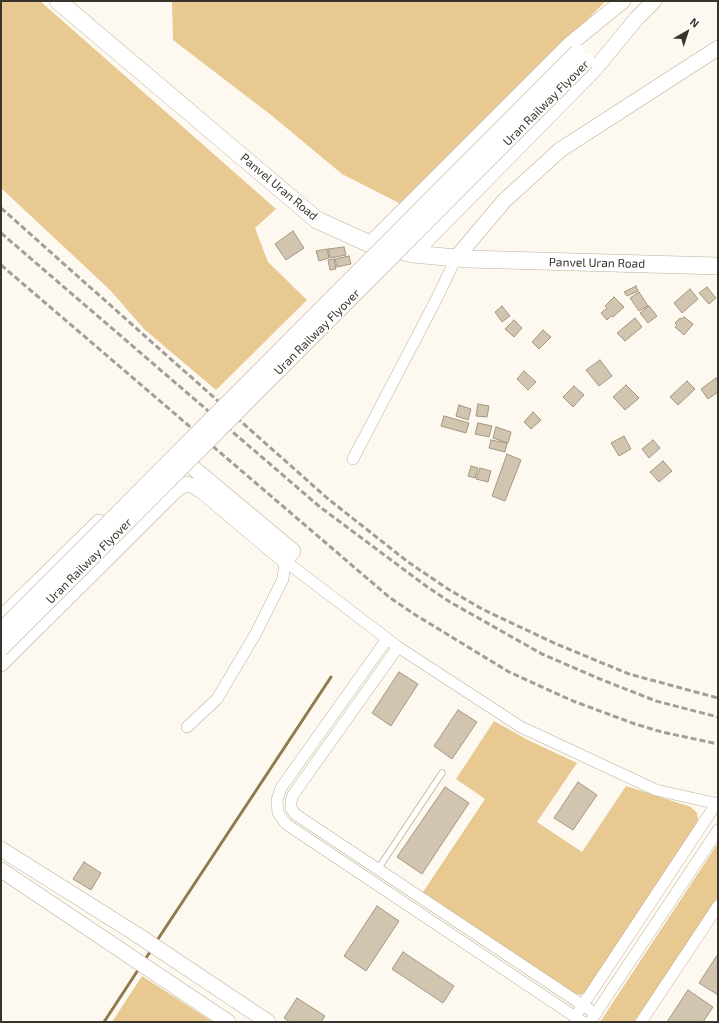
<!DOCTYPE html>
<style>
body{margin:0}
#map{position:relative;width:719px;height:1023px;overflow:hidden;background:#fef9f0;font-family:"Exo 2",sans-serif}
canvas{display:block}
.frame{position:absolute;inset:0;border:2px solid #39342b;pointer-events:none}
.north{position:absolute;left:667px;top:12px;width:40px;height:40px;-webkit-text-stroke:3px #fff;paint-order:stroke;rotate:39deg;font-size:11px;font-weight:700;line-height:16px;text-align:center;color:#39342b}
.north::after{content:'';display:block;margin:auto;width:14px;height:18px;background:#39342b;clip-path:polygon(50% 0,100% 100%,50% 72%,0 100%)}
</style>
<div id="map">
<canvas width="719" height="1023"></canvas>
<div class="frame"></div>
<div class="north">N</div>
</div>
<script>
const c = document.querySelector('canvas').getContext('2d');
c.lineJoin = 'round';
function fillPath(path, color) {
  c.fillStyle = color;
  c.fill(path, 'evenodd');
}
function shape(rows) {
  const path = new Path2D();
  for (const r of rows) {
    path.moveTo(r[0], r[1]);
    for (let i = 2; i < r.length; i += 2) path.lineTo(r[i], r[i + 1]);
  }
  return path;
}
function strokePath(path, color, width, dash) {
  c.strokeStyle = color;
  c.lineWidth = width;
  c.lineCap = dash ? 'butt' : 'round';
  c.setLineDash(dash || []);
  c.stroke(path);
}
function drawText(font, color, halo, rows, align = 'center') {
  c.font = font + ' "Exo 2",sans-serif';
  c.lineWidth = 3;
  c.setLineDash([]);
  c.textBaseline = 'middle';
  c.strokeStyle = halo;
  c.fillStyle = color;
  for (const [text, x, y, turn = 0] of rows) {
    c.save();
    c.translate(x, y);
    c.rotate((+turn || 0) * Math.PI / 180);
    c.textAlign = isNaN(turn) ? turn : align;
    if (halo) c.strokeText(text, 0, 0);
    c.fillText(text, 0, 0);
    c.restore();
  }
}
fillPath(shape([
 [1,1,40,1,276,209,255,228,268,262,307,300,216,390,144,329,110,290,1,188],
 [172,1,606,1,401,204,342,174,271,115,173,40],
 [494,721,528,740,577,763,537,822,582,852,626,786,691,807,697,813,698,820,694,828,585,992,581,995,574,993,423,892,485,799,456,779],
 [718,843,718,897,635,1022,600,1022],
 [142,976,213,1022,112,1022]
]), '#e7c991');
strokePath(shape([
 [156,942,331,677],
 [144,961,152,949],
 [104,1022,140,967]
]), '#907b50', 3);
const building = shape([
 [293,231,304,248,286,260,275,244,293,231],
 [344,247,346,255,330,258,328,249,344,247],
 [327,249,329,258,319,261,316,251,327,249],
 [349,256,351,264,337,267,335,259,349,256],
 [334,259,336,269,330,270,328,260,334,259],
 [636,286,638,291,627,296,624,292,636,286],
 [707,287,716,298,709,304,699,293,707,287],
 [690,289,698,299,682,313,674,303,690,289],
 [639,292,648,306,639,311,630,298,639,292],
 [614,297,624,307,613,317,611,316,607,320,601,313,607,308,605,306,614,297],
 [502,306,510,316,502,322,495,312,502,306],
 [649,306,657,316,648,323,640,313,649,306],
 [684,317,693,324,684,335,675,327,677,325,675,323,680,318,682,319,684,317],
 [635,318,642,327,625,341,617,333,635,318],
 [514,320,522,328,514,337,505,329,514,320],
 [543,330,551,337,539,349,532,342,543,330],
 [600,360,612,376,599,386,586,370,600,360],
 [524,371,536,382,528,390,517,379,524,371],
 [716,378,718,381,718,392,708,399,701,389,716,378],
 [687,381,695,389,678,405,670,397,687,381],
 [626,385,639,398,625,410,613,397,626,385],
 [574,386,584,395,573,407,563,397,574,386],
 [478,404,489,406,487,417,476,416,478,404],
 [459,405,471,409,468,420,456,416,459,405],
 [533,412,541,420,531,429,524,422,533,412],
 [444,416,469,423,466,433,441,426,444,416],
 [478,423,492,426,489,437,475,434,478,423],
 [496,427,511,432,508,443,493,438,496,427],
 [624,436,631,449,619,456,611,443,624,436],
 [491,440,507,443,505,452,489,448,491,440],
 [653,440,660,448,649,458,642,449,653,440],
 [507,454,521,460,505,501,492,496,507,454],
 [663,461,672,471,659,482,650,472,663,461],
 [471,466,478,468,475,478,468,476,471,466],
 [480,468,491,471,488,482,476,479,480,468],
 [399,672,418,684,391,726,372,713,399,672],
 [458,710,477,722,452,759,434,746,458,710],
 [578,782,597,795,573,830,554,818,578,782],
 [445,787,469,803,422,874,397,857,445,787],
 [84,862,101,873,91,890,73,879,84,862],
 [377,906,399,921,366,971,344,956,377,906],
 [403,952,454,986,443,1003,392,969,403,952],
 [718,954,718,995,699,983,718,954],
 [688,990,713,1007,703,1022,667,1022,688,990],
 [297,998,325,1016,321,1022,290,1022,284,1018,297,998]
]);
fillPath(building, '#d2c5af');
strokePath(building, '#a39781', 1);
const lane = shape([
 [378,869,442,773]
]);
const street = shape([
 [353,459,436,300,456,258],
 [387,639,281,788,277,800,278,813,286,824,583,1022],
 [398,647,293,795,291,801,291,808,295,814,596,1014],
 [187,727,217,699,256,633,283,579,285,561,398,647,521,727,656,790,718,804],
 [579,1011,716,804],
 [590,1022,718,830],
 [641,1022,718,906]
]);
const secondary = shape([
 [370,244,570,44,623,1],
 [413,254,595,69,637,18,654,1],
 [456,258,504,201,560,150,718,48],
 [1,618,99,522],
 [1,664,177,489,186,484,194,486,203,492,285,561,293,551,179,456,176,456],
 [1,849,136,934,268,1022],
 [1,870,228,1022]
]);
const primary = shape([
 [58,1,317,220,370,244,413,254,467,259,718,266]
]);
strokePath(lane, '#bcaf99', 7);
strokePath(street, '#bcaf99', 12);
strokePath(secondary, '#bcaf99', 16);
strokePath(primary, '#bcaf99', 18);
strokePath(lane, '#fff', 5.5);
strokePath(street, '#fff', 11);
strokePath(secondary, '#fff', 15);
strokePath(primary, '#fff', 17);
strokePath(shape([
 [1,208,327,498,408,562,448,589,482,609,554,643,629,674,718,698],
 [1,233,320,507,426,586,450,602,542,654,600,679,656,701,718,717],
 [1,265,389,597,414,614,509,672,573,701,635,724,662,732,718,744]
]), '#a49f96', 3, [6, 3]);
const secondaryBridge = shape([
 [1,630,577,52],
 [1,649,587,61]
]);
strokePath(secondaryBridge, '#bcaf99', 16, []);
strokePath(secondaryBridge, '#fff', 15);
drawText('12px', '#39342b', '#fff', [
 ["Uran Railway Flyover",546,103,-45],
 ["Panvel Uran Road",279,187,40],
 ["Panvel Uran Road",597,263,1],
 ["Uran Railway Flyover",317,332,-45],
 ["Uran Railway Flyover",89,561,-45]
]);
</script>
